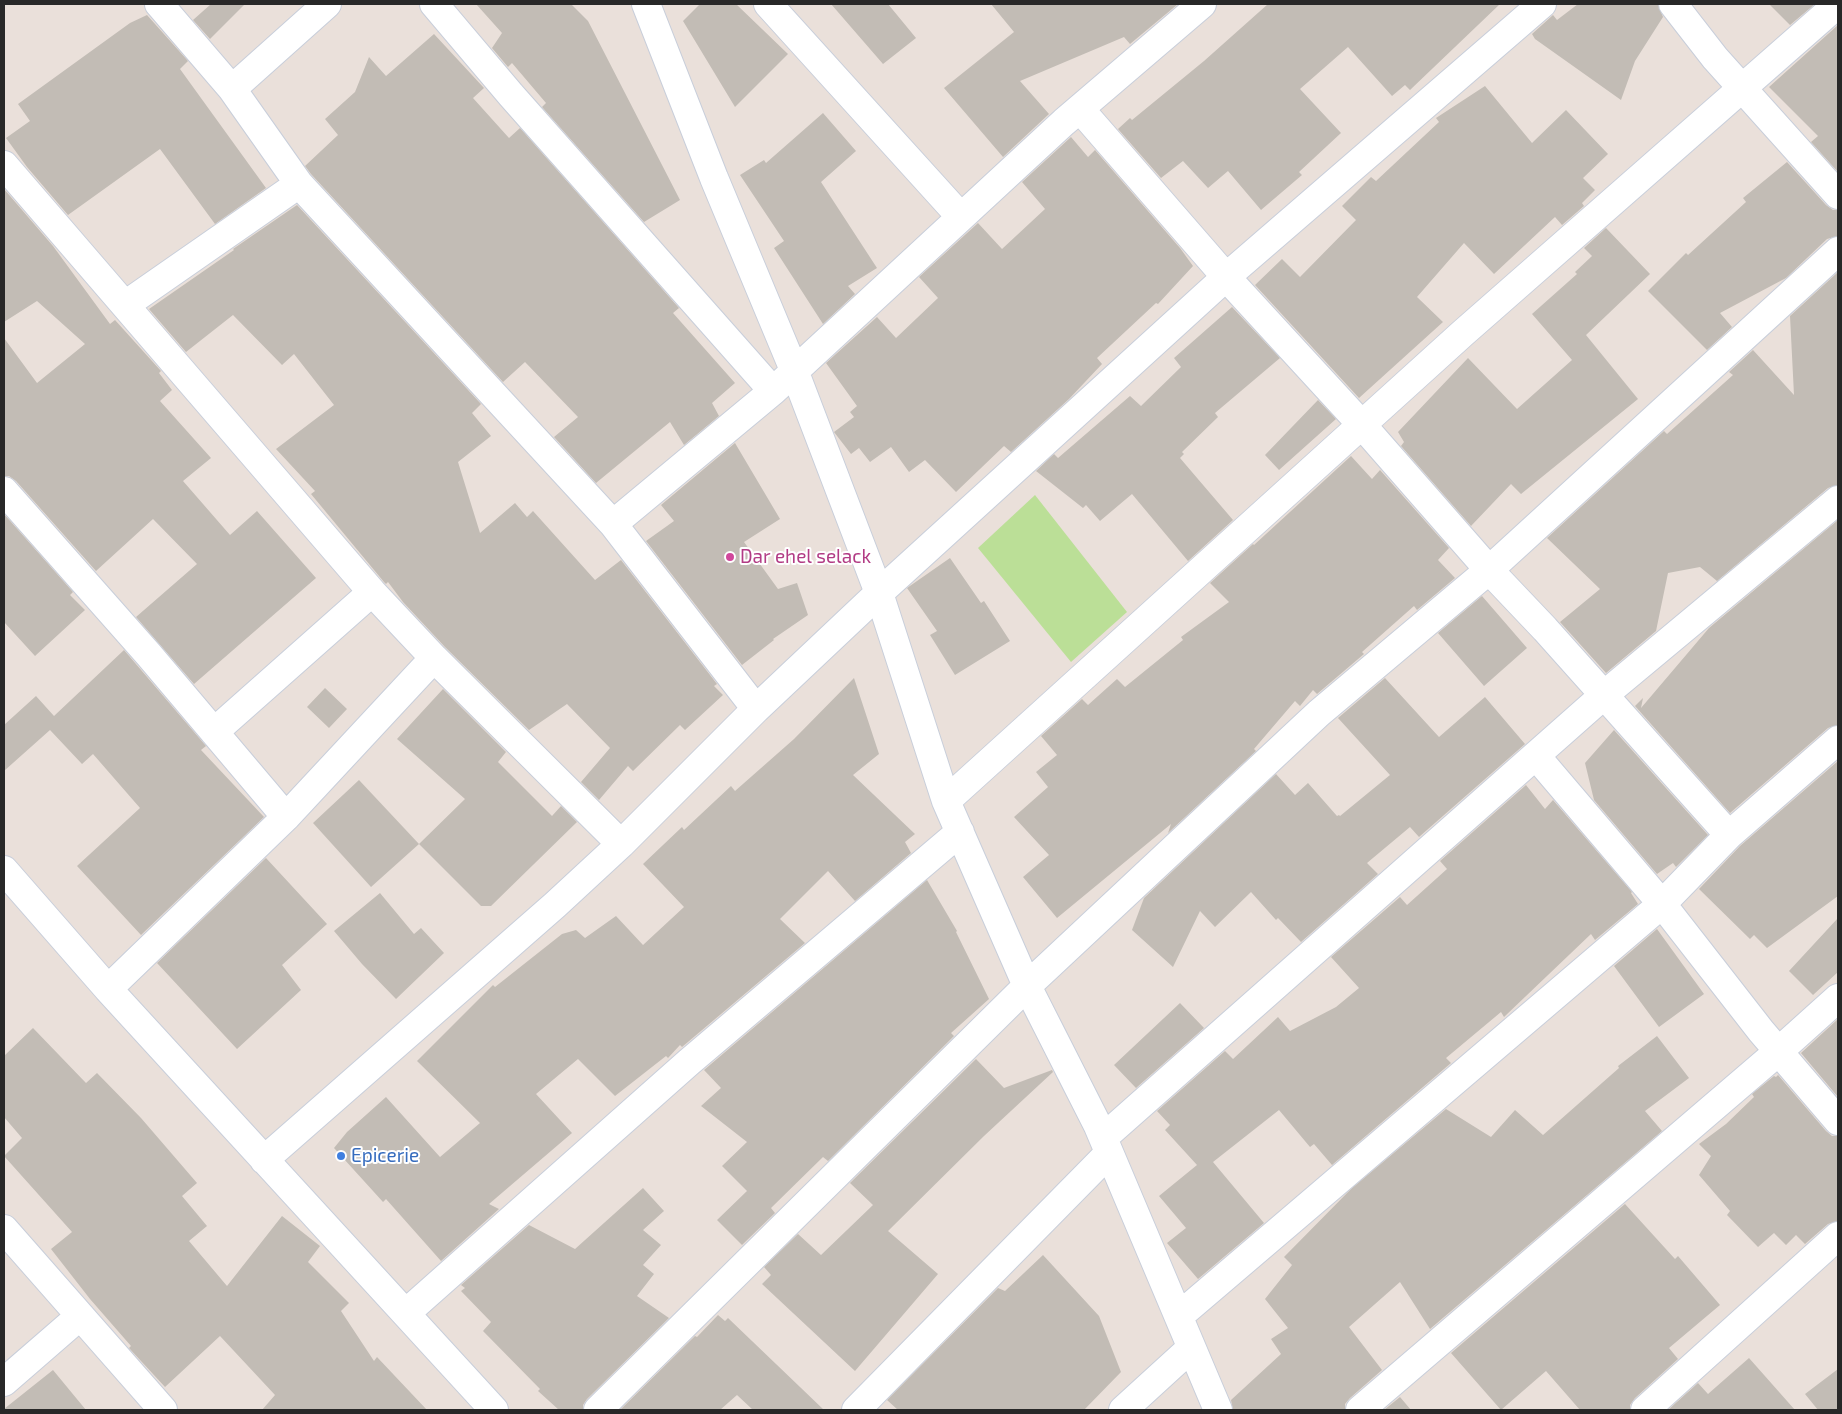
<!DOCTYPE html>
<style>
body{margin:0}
#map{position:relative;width:1842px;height:1414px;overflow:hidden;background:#eae0da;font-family:"Exo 2",sans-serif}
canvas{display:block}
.frame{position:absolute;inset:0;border:5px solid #282828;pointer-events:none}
</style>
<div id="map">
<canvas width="1842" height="1414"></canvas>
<div class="frame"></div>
</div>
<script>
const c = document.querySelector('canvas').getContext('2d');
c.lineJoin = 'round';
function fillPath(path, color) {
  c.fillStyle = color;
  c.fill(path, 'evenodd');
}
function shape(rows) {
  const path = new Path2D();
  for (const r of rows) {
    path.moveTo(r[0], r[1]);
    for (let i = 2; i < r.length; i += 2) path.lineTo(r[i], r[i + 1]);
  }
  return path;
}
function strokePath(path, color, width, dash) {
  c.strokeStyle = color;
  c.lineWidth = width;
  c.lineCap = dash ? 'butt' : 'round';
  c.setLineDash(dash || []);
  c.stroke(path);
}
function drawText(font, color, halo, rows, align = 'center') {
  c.font = font + ' "Exo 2",sans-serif';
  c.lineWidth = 4;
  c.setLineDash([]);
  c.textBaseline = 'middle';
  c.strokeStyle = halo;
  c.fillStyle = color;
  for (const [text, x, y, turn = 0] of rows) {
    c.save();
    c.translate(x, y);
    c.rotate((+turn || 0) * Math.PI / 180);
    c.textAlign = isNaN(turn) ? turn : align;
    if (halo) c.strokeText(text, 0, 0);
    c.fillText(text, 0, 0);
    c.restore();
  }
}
fillPath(shape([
 [1035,495,1127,612,1071,662,978,548]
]), '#bbdf97');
fillPath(shape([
 [211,4,245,4,210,39,193,20],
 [476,4,571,4,588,21,680,200,644,222,542,107,546,103,512,63,508,67,492,48,502,33],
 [700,4,736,4,788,54,735,107,683,21],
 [831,4,888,4,916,38,883,64],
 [991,4,1178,4,1130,44,1124,37,1020,81,1049,114,1003,157,944,88,1014,32],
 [1268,4,1500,4,1410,90,1405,85,1392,96,1348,47,1300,89,1341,133,1299,172,1302,175,1261,210,1228,171,1208,188,1183,161,1161,178,1118,129,1130,118,1132,120,1204,61],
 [1578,4,1658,4,1663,17,1635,61,1621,100,1535,39,1532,34,1553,15,1557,20],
 [1769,4,1815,4,1790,25],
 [147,15,188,61,180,69,266,188,215,224,160,149,68,215,27,167,6,138,30,121,18,104,130,23],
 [1838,25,1838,172,1811,142,1818,136,1769,87],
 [434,34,484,88,473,98,509,138,520,128,679,308,673,313,735,383,712,403,719,416,684,445,670,422,596,483,554,437,578,417,525,362,503,382,311,174,305,166,338,135,325,119,355,92,369,57,386,76],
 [1485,86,1532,143,1566,110,1608,154,1583,178,1595,190,1582,203,1584,206,1562,225,1555,217,1494,274,1464,243,1417,297,1443,322,1359,398,1255,285,1282,259,1300,277,1356,220,1342,206,1371,177,1376,181,1439,122,1436,118],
 [823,113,856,151,821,182,877,268,848,286,855,294,823,324,774,248,784,241,740,175,764,160,766,163],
 [1071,137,1088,157,1095,150,1180,248,1193,266,1158,304,1156,303,1097,358,1102,364,1069,399,1011,452,1004,446,956,492,925,460,909,472,891,447,870,462,859,448,851,454,834,432,854,417,850,412,857,406,826,363,877,317,896,338,938,298,919,277,978,223,1002,249,1045,209,1022,182],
 [1787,162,1826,205,1833,210,1838,210,1838,236,1827,239,1786,278,1720,313,1732,327,1707,350,1648,291,1686,253,1688,255,1746,202,1743,198],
 [4,189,53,246,110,324,115,320,161,371,159,373,172,390,160,401,211,458,183,481,230,535,257,511,316,578,194,684,136,617,197,564,153,519,96,571,16,481,9,476,4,476,4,338,37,383,85,344,37,301,4,322],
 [297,205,481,404,472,413,491,436,458,462,480,533,515,503,527,517,533,511,595,580,621,560,717,684,714,686,723,695,685,730,680,725,633,771,628,766,599,800,581,782,610,748,567,704,529,730,445,647,403,602,388,582,386,584,384,582,311,494,315,491,276,449,334,405,294,354,282,365,233,315,186,352,149,309,234,250,233,249],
 [1606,228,1650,274,1586,335,1638,399,1521,494,1511,484,1471,526,1401,446,1404,442,1398,432,1468,358,1517,409,1572,360,1532,314,1577,274,1575,272,1592,256,1584,248],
 [1838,272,1838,485,1828,488,1717,581,1700,567,1668,573,1656,631,1606,673,1560,622,1600,589,1547,538,1664,431,1667,434,1733,375,1729,372,1753,350,1794,395,1790,316],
 [1232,307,1280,358,1215,413,1218,417,1182,452,1184,454,1180,458,1233,520,1188,561,1132,494,1100,521,1086,505,1083,508,1036,471,1054,454,1058,458,1130,396,1141,406,1181,367,1174,358],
 [1318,400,1336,419,1279,470,1265,455],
 [735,443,780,519,744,542,778,589,797,583,808,615,773,639,774,640,742,665,646,541,674,521,661,505],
 [1351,456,1372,479,1380,470,1449,548,1438,560,1455,578,1417,610,1414,606,1362,652,1364,654,1317,694,1313,690,1300,706,1295,701,1254,749,1256,751,1168,833,1171,824,1057,918,1023,877,1049,855,1014,817,1048,787,1036,772,1057,755,1041,736,1082,699,1088,705,1117,679,1125,687,1183,640,1181,637,1229,602,1210,583,1253,544,1254,545],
 [4,514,73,592,70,595,85,610,35,656,4,622],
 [1838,520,1838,725,1828,728,1730,813,1635,706,1643,698,1641,708,1709,628],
 [950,558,981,603,984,601,1010,641,955,675,930,635,937,631,907,588],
 [1482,596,1527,648,1484,686,1438,633],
 [124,650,206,746,201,750,264,817,141,935,77,866,140,808,93,754,82,764,50,730,4,771,4,725,36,696,54,716],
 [854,678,879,754,853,775,915,834,905,842,911,853,855,901,828,871,780,919,805,943,682,1047,680,1045,668,1058,666,1056,615,1096,578,1059,536,1094,572,1133,489,1204,499,1209,441,1261,386,1199,383,1202,334,1148,347,1132,386,1097,440,1157,480,1123,417,1061,493,985,495,987,562,934,576,930,585,938,616,916,643,945,684,907,643,864,682,827,684,830,731,786,735,791,794,739],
 [1385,678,1439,737,1485,697,1525,744,1419,837,1410,827,1367,863,1378,874,1301,942,1278,918,1276,920,1251,892,1215,927,1200,911,1173,967,1132,930,1144,898,1276,774,1295,795,1308,783,1337,816,1339,815,1340,816,1390,775,1338,718],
 [325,688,347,709,329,728,307,707],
 [443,689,506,752,498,762,552,816,561,806,577,822,491,906,481,906,419,844,465,799,397,739],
 [1614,730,1708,835,1676,867,1673,863,1657,874,1594,800,1585,763],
 [1838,761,1838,896,1767,948,1754,935,1750,939,1699,889,1740,846],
 [359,780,419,844,371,887,313,823],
 [1526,785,1545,809,1553,800,1632,892,1631,893,1638,904,1595,940,1591,934,1504,1017,1501,1012,1446,1058,1451,1063,1332,1165,1314,1144,1310,1147,1279,1110,1213,1162,1264,1223,1198,1279,1167,1243,1186,1228,1159,1196,1197,1165,1165,1130,1170,1125,1157,1111,1225,1051,1233,1059,1278,1017,1290,1031,1336,1007,1359,988,1331,957,1400,897,1407,905,1447,869,1440,861],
 [266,858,327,924,282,965,301,990,237,1049,157,963],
 [927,880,957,931,956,932,989,999,951,1033,954,1036,828,1161,823,1157,771,1208,775,1213,742,1245,717,1220,747,1191,722,1166,747,1142,701,1106,721,1088,704,1070],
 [380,893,414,934,421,928,444,953,396,999,362,964,334,931],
 [1838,918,1838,972,1813,995,1789,971],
 [1657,929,1704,994,1659,1027,1614,966],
 [1180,1003,1204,1028,1136,1088,1114,1065],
 [1838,1019,1838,1097,1801,1053],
 [33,1028,86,1083,97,1073,141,1118,197,1183,182,1196,207,1226,189,1241,227,1286,282,1216,320,1246,308,1262,349,1303,341,1311,374,1361,377,1357,427,1410,262,1410,275,1395,220,1336,165,1387,129,1348,131,1346,90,1299,51,1249,72,1232,4,1156,22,1138,4,1117,4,1056],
 [1657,1036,1689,1078,1645,1111,1662,1131,1430,1329,1400,1282,1349,1327,1382,1370,1350,1398,1345,1404,1345,1410,1233,1410,1231,1400,1281,1354,1271,1339,1288,1328,1265,1299,1292,1265,1284,1257,1351,1189,1446,1109,1491,1137,1515,1110,1543,1135,1619,1068,1618,1066],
 [976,1059,1004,1088,1052,1070,1053,1072,984,1136,888,1231,938,1274,855,1371,762,1284,771,1275,764,1267,798,1234,821,1255,873,1205,850,1183],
 [1778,1075,1826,1131,1832,1136,1838,1136,1838,1221,1828,1224,1805,1244,1796,1235,1786,1245,1774,1233,1758,1247,1727,1215,1730,1211,1699,1175,1711,1156,1699,1144,1726,1124,1754,1097,1752,1094,1774,1076,1776,1077],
 [643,1188,664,1211,643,1230,661,1245,643,1265,654,1274,637,1296,669,1318,587,1399,583,1405,583,1410,559,1410,538,1391,540,1389,483,1331,491,1322,461,1291,465,1288,461,1285,529,1225,575,1249],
 [1625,1204,1675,1259,1678,1256,1720,1305,1669,1348,1678,1359,1635,1398,1630,1405,1630,1410,1580,1410,1546,1371,1501,1410,1451,1353],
 [1043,1255,1099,1316,1121,1372,1084,1410,898,1410,887,1400,998,1288,1005,1291],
 [718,1315,725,1321,728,1318,824,1410,753,1410,737,1395,720,1410,620,1410,695,1336,697,1337],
 [1749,1358,1795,1410,1668,1410,1698,1383,1708,1394],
 [1838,1369,1838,1410,1818,1410,1805,1394],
 [53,1370,86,1410,4,1410,4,1409],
 [1400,1397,1411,1410,1384,1410]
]), '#c2bcb5');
const minor = shape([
 [159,4,232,89,299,184,613,524,756,709],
 [434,4,511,95,773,391],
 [646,4,714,178,794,370,879,593,946,801,1027,986,1098,1126,1218,1410],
 [768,4,960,216],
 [1673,4,1715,58,1838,195],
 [232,89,327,4],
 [1080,109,1226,277,1362,425,1489,570,1545,629,1729,835],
 [4,165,372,592,434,658,621,844],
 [125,305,299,184],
 [4,491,149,655,286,817],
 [613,524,773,391,1064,122,1202,4],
 [214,732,372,592],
 [1536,756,1662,904,1761,1031,1838,1121],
 [946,801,1463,333,1838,4],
 [4,870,108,989,494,1410],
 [108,989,286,817,434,658],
 [1103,1138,1604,695,1838,500],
 [264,1160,555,905,621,844,756,709,879,593,1226,277,1542,4],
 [4,1229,163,1410],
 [406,1313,689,1062,960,832],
 [1179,1316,1662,904,1729,835,1838,740],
 [4,1382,80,1316],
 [598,1410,1027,986,1319,713,1489,570,1838,251],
 [856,1410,1109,1153],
 [1123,1410,1191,1348],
 [1360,1410,1779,1051,1838,998],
 [1645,1410,1838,1236]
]);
strokePath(minor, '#c8ceda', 30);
strokePath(minor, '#fff', 28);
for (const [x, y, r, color] of [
 [730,557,5,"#d1479c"],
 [341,1156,5,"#3f7fe0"]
]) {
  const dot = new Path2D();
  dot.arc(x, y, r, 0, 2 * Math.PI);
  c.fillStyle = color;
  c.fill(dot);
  strokePath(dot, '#fff', 2);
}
drawText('19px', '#b23c85', '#fff', [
 ["Dar ehel selack",740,557]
], 'left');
drawText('19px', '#366cbe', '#fff', [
 ["Epicerie",351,1156]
], 'left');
</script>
